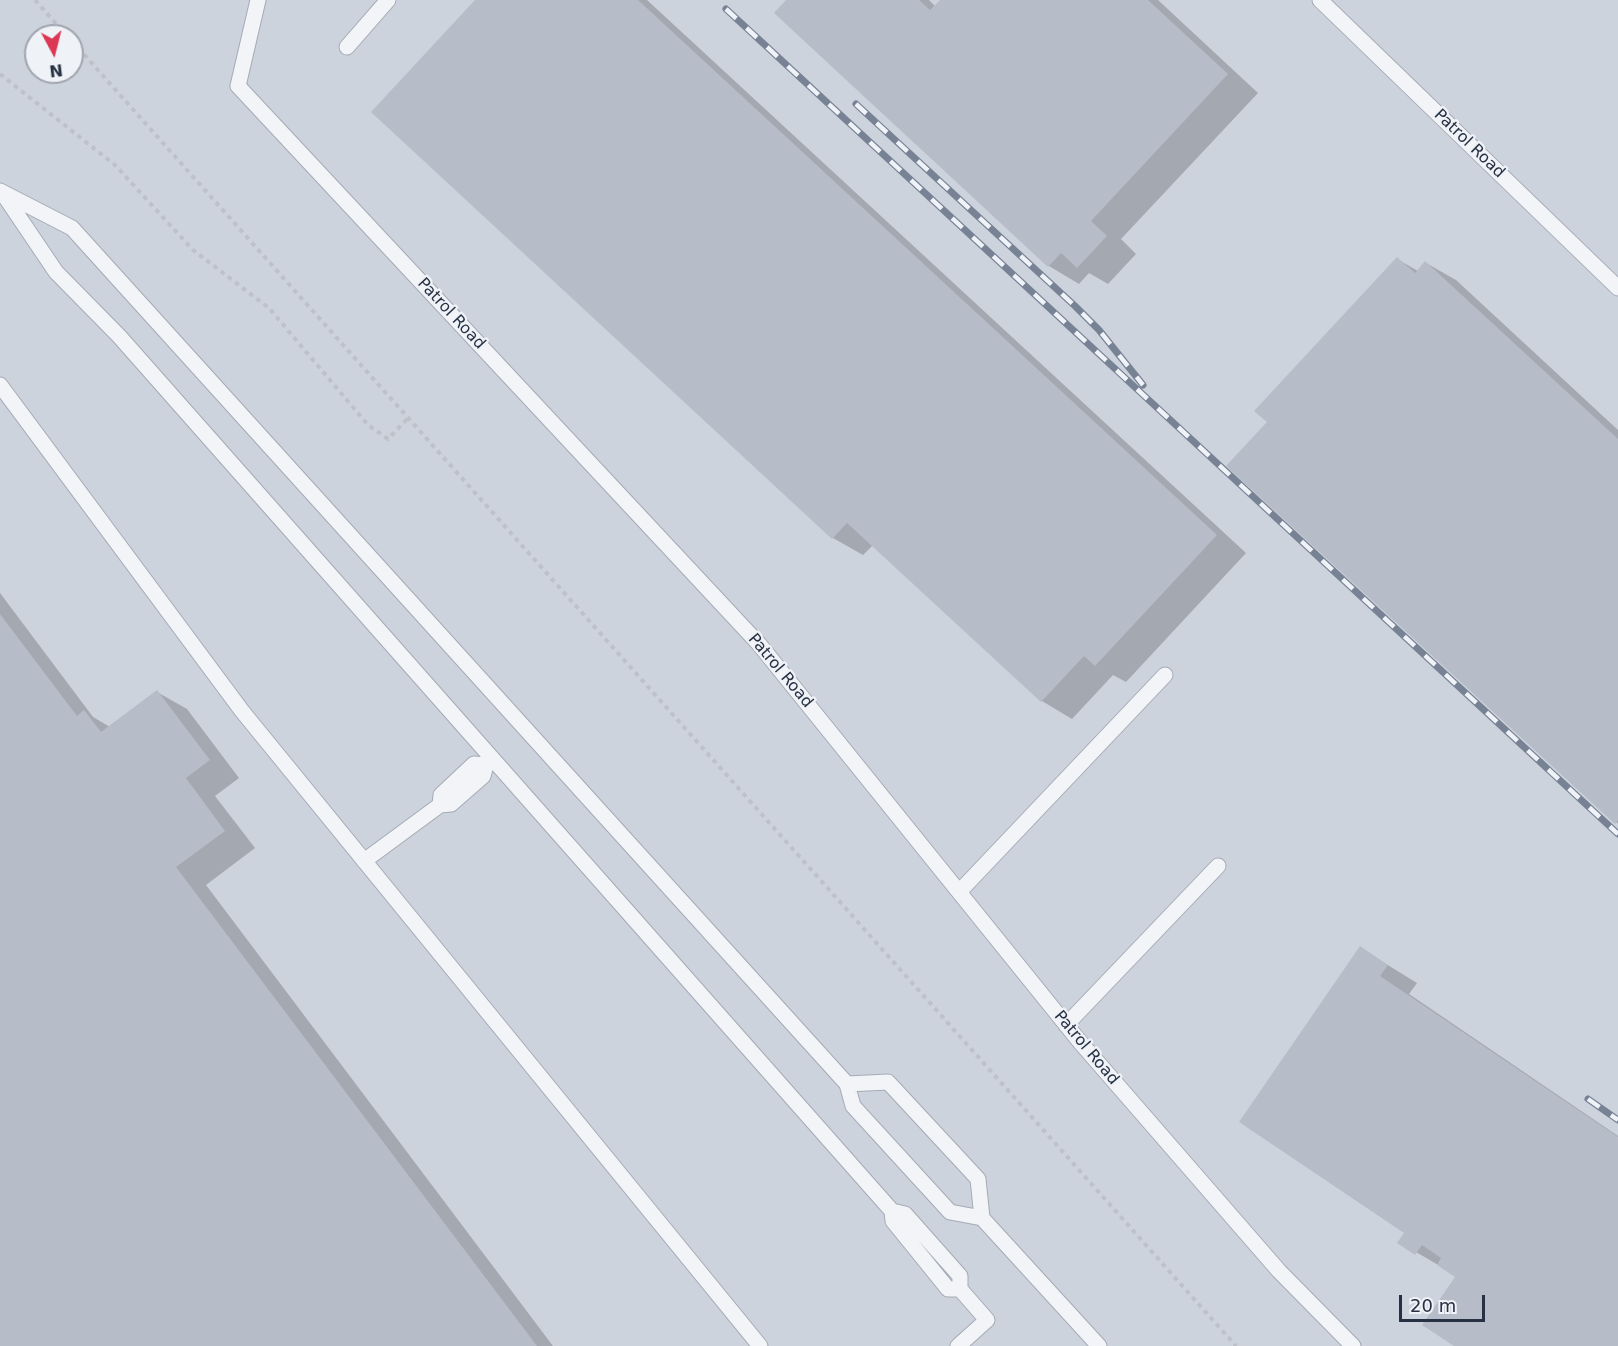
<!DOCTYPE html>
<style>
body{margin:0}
#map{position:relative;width:1618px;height:1346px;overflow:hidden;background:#dfe4ea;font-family:"DejaVu Sans",sans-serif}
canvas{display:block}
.north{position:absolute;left:24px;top:24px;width:60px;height:60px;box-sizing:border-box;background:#eff2f7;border:2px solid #9fa5af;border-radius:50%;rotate:173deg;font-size:16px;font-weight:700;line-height:24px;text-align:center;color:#263143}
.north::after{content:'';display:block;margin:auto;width:21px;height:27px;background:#dc3753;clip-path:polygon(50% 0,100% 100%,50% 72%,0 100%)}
.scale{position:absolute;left:1399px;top:1295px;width:86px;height:27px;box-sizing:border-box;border:3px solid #263143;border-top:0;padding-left:8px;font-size:18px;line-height:21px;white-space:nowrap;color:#263143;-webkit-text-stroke:4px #eff2f7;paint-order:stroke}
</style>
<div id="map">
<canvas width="1618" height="1346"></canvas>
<div class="north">N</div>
<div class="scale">20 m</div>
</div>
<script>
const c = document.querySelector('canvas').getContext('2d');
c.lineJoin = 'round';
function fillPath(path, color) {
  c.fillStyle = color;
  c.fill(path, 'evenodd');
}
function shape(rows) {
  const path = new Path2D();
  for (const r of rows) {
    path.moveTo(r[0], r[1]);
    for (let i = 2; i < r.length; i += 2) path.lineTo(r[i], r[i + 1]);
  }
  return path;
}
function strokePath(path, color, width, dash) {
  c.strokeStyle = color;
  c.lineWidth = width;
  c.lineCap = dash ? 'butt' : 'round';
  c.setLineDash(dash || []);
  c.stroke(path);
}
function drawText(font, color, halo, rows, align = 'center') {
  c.font = font + ' "DejaVu Sans",sans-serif';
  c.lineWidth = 4.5;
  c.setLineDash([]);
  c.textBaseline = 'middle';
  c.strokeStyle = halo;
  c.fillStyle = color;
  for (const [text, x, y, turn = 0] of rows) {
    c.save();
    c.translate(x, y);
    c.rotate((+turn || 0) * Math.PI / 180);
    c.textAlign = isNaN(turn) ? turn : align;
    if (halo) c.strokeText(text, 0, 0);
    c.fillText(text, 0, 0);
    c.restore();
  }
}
fillPath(shape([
 [0,0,1618,0,1618,1346,0,1346],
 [36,36,72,36,72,72,36,72]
]), '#cdd3dc');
fillPath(shape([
 [478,0,647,0,1246,553,1126,682,1113,675,1072,719,1042,701,873,545,863,555,833,538],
 [788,0,929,0,936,7,942,0,1158,0,1258,93,1121,239,1136,254,1108,284,1089,273,1079,284,1049,266,776,13],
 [1397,259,1418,271,1426,263,1456,280,1618,430,1618,824,1269,421],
 [0,593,93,717,110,727,157,692,187,709,239,778,215,796,255,848,206,885,553,1346,0,1346],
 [1360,948,1417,983,1409,994,1618,1136,1618,1346,1457,1346,1457,1276,1399,1242,1406,1233]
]), '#0003');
fillPath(shape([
 [475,0,638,0,1217,535,1095,666,1084,656,1041,702,847,523,832,539,371,112],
 [786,0,919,0,930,10,940,0,1148,0,1228,74,1091,221,1107,236,1077,268,1061,253,1048,267,774,13],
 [1397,257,1415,273,1425,261,1618,439,1618,820,1615,824,1226,466,1267,422,1254,411],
 [0,614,77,716,84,710,101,732,157,690,210,760,186,778,225,831,176,867,537,1346,0,1346],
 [1360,946,1388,965,1380,976,1618,1137,1618,1346,1454,1346,1422,1325,1455,1277,1437,1265,1441,1258,1422,1245,1415,1255,1397,1243,1404,1233,1239,1122]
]), '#b6bdc8');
const lane = shape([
 [258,0,238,86,759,644,1080,1042,1279,1271,1353,1346],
 [1320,0,1618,288],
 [347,47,388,0],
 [0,191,72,228,847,1084,853,1106,950,1212,982,1218,978,1179,888,1082,847,1084],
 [4,195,56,272,119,336,892,1211,893,1221,948,1289,960,1289,960,1276,905,1214,892,1211],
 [0,385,242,711,760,1346],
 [440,805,441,795,474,764,486,765],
 [364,861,440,805,451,804,483,776,486,765,492,758],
 [959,892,1165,675],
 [1066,1025,1218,866],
 [982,1218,1099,1346],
 [958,1346,987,1320,960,1289]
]);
strokePath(lane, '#a4abb5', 17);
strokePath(shape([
 [35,0,67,36],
 [72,41,1236,1346],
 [0,74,115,165,193,250,269,308,368,425,388,439,408,418]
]), '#bdc1c9', 4, [4.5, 4.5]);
strokePath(lane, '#f2f4f8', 15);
const rail = shape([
 [726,9,1618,834],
 [856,104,1075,306,1099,330,1143,385],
 [1588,1099,1618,1120]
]);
strokePath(rail, '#778395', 7);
strokePath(rail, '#eff2f7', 4.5, [14]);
drawText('16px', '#263143', '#eff2f7', [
 ["Patrol Road",1469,144,44],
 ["Patrol Road",451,314,47],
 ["Patrol Road",780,671,50],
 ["Patrol Road",1086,1048,50]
]);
</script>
